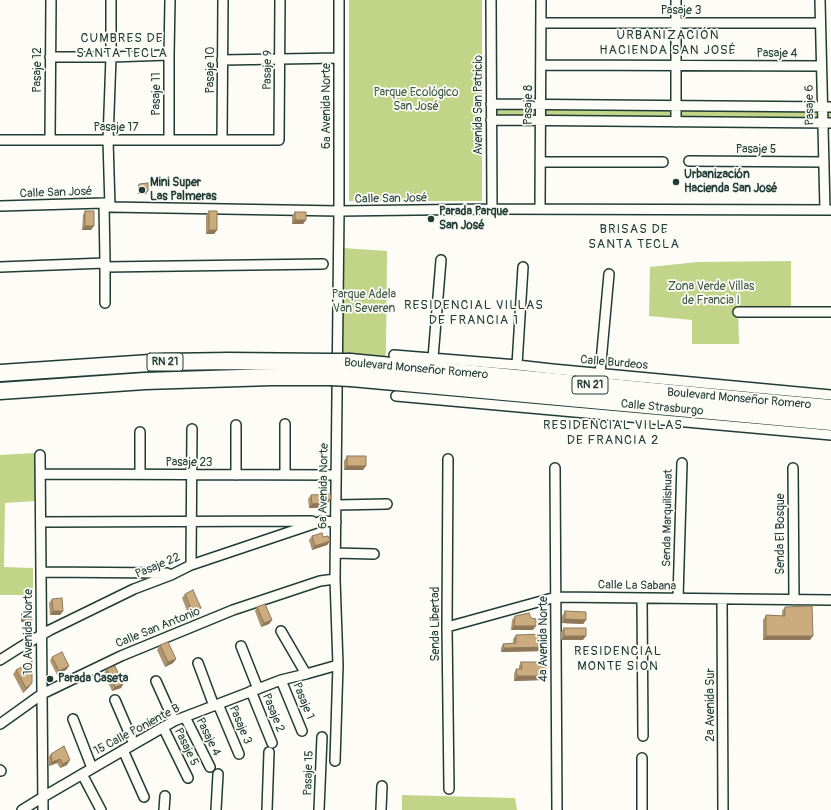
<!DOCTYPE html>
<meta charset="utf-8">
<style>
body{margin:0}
canvas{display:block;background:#fdfcf7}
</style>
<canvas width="831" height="810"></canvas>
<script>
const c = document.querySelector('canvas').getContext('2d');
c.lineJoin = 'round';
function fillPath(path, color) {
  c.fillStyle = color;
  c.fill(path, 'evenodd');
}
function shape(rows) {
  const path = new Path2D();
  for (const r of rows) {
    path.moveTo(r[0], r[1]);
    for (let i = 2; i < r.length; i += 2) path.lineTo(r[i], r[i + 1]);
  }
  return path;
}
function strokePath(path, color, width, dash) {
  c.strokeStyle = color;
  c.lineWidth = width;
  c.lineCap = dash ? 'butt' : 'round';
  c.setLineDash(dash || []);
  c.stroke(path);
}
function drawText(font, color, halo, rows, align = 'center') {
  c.font = font + ' Pangolin,sans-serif';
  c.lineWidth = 3.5;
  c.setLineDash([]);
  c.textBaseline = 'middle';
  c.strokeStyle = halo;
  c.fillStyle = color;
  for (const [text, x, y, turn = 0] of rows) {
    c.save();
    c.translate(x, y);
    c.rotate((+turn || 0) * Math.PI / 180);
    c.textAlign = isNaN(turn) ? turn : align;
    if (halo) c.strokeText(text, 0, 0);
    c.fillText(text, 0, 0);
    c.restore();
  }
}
fillPath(shape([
 [349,0,482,0,482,201,349,201],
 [496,104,831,107,831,123,496,120],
 [343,248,387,251,386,352,385,357,341,355],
 [791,261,791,312,738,312,739,344,692,344,692,320,649,316,650,267,697,262],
 [36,453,36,501,5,503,4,567,33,568,33,595,0,595,0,455],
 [402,795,515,798,517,810,402,810]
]), '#c1d488');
const street = shape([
 [491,0,492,209],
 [820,0,825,210],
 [541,23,820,23],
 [50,57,111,57,169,55],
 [222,60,339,58],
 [541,65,821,66],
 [491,104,831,107],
 [491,120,831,123],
 [676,122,676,0],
 [0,140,279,140,280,0],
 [50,140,51,0],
 [169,140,169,55,170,0],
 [222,140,223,0],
 [689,161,824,162],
 [540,162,663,162],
 [104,203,105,263,105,303],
 [0,206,104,203,110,207,339,211,492,209,831,210],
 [110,207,108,140,111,57,111,0],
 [540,209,541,0],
 [0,267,105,263],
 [105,267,323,264],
 [738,312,831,312],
 [394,355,517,365,552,369,831,395],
 [433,358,441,260],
 [517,365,523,267],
 [600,373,609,274],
 [396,396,831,435],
 [285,424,285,475],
 [236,425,236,475],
 [40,455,43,810],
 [448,459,447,627,449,789],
 [555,468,557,810],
 [793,468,794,600],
 [41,474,336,475],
 [140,474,140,432],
 [336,505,387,504],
 [41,522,312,521],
 [335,553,374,554],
 [191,565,192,429],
 [41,572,167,573,169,574],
 [642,598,643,736],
 [678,598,682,463],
 [722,599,723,810],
 [447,627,556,597,831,600],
 [281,631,306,674],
 [241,646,258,689],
 [0,660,19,648,50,630,134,589,171,575,191,565,322,521,336,522],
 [198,663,214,706],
 [281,680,302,731],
 [156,681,174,721],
 [251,691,272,743],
 [115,700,134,744],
 [218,704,239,754],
 [185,717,210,767],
 [73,719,92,768],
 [0,724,42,694,121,656,233,610,320,581,335,579],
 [163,727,188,778],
 [123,750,144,797],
 [335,761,338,665,335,579,339,211,339,0],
 [0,770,1,771],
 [82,774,101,810],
 [22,810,43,797,134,744,174,721,281,680,306,674,338,665],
 [164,810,165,796],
 [216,810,218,774],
 [267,810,269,752],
 [319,810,322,737],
 [381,810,382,786],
 [642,810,642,758]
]);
const highway = shape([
 [350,362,755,401,831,408],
 [0,373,165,362,229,361,331,362],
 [351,378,831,422],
 [0,391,145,381,272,377,330,377]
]);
strokePath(street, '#1f3d34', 12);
strokePath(highway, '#1f3d34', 19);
strokePath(street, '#fdfcf7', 9);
strokePath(highway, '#fdfcf7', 16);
const highwayBridge = shape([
 [331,362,350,362],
 [330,377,351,378]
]);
strokePath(highwayBridge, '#1f3d34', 19, []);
strokePath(highwayBridge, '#fdfcf7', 16);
fillPath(shape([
 [139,184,146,194,138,194,138,186],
 [85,211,91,230,82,230,83,215],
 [209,211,217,230,214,234,206,234,206,216],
 [295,212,306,220,303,224,292,224,292,216],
 [347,456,363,470,344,470,344,461],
 [311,495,328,503,322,503,319,508,309,508,308,499],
 [312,536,323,537,330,541,327,545,312,550,309,540],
 [185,594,198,612,189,616,182,598],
 [52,599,63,611,60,615,50,615,49,603],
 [257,607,272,620,269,624,261,627,255,611],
 [785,607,810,640,763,640,763,620,766,615,782,616,782,611],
 [565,611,586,620,583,624,562,623,562,616],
 [22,612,30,622,21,622,21,614],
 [515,616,533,630,511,630,512,620],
 [564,628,583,640,561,640,561,632],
 [516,635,544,651,501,652,501,648,503,644,513,643,513,639],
 [160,645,176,659,173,663,165,667,157,650],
 [52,657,69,666,66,670,57,675,50,661],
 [521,662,539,665,546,676,543,680,514,681,514,674,516,669,519,669,519,666],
 [107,669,123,684,121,688,112,691,104,673],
 [16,670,32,683,29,687,23,693,13,674],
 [64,746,67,765,60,768,57,763,49,766,48,758,51,754]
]), '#af946d');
fillPath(shape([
 [139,191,148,191,146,194,138,194],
 [295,220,306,220,303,224,292,224],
 [85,226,94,226,91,230,82,230],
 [209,230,217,230,214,234,206,234],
 [347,466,366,466,363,470,344,470],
 [322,499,331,499,328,503,319,503],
 [322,503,319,508,309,508,312,504],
 [330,541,327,545,312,550,315,546],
 [201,608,198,612,189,616,192,611],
 [53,611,63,611,60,615,50,615],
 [565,619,586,620,583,624,562,623],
 [22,620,32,620,30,622,21,622],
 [272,620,269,624,261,627,264,623],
 [514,626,536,626,533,630,511,630],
 [564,636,586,636,583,640,561,640],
 [766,636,813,636,810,640,763,640],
 [547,647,544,651,501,652,504,648],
 [176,659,173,663,165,667,168,662],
 [69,666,66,670,57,675,59,671],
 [517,676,546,676,543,680,514,681],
 [32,683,29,687,23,693,26,688],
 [123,684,121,688,112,691,115,687],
 [60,759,57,763,49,766,52,762],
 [70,760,67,765,60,768,63,764]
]), '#8e7859');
const building = shape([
 [148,183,148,191,139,191,139,184,148,183],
 [85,211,94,211,94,226,85,226,85,211],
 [209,211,217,211,217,230,209,230,209,211],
 [295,212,306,212,306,220,295,220,295,212],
 [347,456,366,456,366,466,347,466,347,456],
 [331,494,331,499,322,499,322,503,312,504,311,495,331,494],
 [322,533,323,537,328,536,330,541,315,546,312,536,322,533],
 [193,590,201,608,192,611,185,594,193,590],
 [62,598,63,611,53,611,52,599,62,598],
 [265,604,272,620,264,623,257,607,265,604],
 [812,606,813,636,766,636,766,615,785,616,785,607,812,606],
 [565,611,586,612,586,620,565,619,565,611],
 [22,612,31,612,32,620,22,620,22,612],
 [529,613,531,618,536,619,536,626,514,626,515,616,529,613],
 [564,628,586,628,586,636,564,636,564,628],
 [546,634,547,647,504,648,503,644,516,643,516,635,546,634],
 [168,642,176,659,168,662,160,645,168,642],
 [62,652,69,666,59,671,52,657,62,652],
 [32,661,32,683,26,688,16,670,32,661],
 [521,662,539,662,539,665,546,665,546,676,517,676,516,669,522,669,521,662],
 [115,666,123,684,115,687,107,669,115,666],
 [64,746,70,760,63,764,60,759,52,762,51,754,64,746]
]);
fillPath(building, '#cbac7f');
strokePath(building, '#8e7859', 1);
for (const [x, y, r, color] of [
 [676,182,4,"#1f3d34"],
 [142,190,4,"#1f3d34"],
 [431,219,4,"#1f3d34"],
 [50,679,4,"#1f3d34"]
]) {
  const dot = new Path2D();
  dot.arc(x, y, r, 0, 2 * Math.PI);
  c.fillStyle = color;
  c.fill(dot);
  strokePath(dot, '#fdfcf7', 1.5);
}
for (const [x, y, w] of [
 [165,362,36],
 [590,385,36]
]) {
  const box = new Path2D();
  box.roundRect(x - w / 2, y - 9, w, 18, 3);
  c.fillStyle = '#fdfcf7';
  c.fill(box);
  strokePath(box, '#1f3d34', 1);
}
drawText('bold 11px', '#1f3d34', null, [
 ["RN 21",165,362],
 ["RN 21",590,385]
]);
drawText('12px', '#1f3d34', '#fdfcf7', [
 ["Pasaje 3",681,11],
 ["Pasaje 4",777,54],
 ["Pasaje 12",38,70,-90],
 ["Pasaje 10",211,70,-90],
 ["Pasaje 9",268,70,-89],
 ["Pasaje 11",157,94,-90],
 ["Avenida San Patricio",479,105,-90],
 ["Pasaje 8",529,105,-90],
 ["Pasaje 6",810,105,-91],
 ["6ª Avenida Norte",327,106,-90],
 ["Pasaje 17",116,128],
 ["Pasaje 5",756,150],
 ["Calle San José",56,193,-2],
 ["Calle San José",391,199,-1],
 ["Calle Burdeos",614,363,5],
 ["Boulevard Monseñor Romero",416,369,5],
 ["Boulevard Monseñor Romero",739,399,5],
 ["Calle Strasburgo",662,408,5],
 ["Pasaje 23",189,463],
 ["6a Avenida Norte",324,486,-89],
 ["Senda Marquilishuat",668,518,-89],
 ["Senda El Bosque",781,534,-90],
 ["Pasaje 22",158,566,-23],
 ["Calle La Sabana",637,586,1],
 ["Senda Libertad",436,624,-90],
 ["Calle San Antonio",158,628,-22],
 ["10 Avenida Norte",29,632,-90],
 ["4a Avenida Norte",544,639,-90],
 ["Pasaje 1",303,701,68],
 ["2a Avenida Sur",711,705,-90],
 ["Pasaje 2",273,713,68],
 ["Pasaje 3",240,725,67],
 ["15 Calle Poniente B",137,730,-28],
 ["Pasaje 4",208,737,64],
 ["Pasaje 5",186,747,64],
 ["Pasaje 15",309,773,-88]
]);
drawText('12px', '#3f5b45', '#fdfcf7', [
 ["Parque Ecológico",416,93],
 ["San José",416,107],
 ["Zona Verde Villas",711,287],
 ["de Francia I",711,301],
 ["Parque Adela",364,295],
 ["Van Severen",364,309]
]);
drawText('bold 12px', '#1f3d34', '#fdfcf7', [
 ["Urbanización",684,175],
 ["Hacienda San José",684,189],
 ["Mini Super",150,183],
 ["Las Palmeras",150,197],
 ["Parada Parque",439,212],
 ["San José",439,226],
 ["Parada Caseta",58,679]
], 'left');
c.letterSpacing = '1px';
drawText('13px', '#1f3d34', '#fdfcf7', [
 ["URBANIZACIÓN",668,36],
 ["HACIENDA SAN JOSÉ",668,51],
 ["CUMBRES DE",122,39],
 ["SANTA TECLA",122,54],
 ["BRISAS DE",634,230],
 ["SANTA TECLA",634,245],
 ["RESIDENCIAL VILLAS",474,306],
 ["DE FRANCIA 1",474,321],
 ["RESIDENCIAL VILLAS",613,426],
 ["DE FRANCIA 2",613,441],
 ["RESIDENCIAL",618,652],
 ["MONTE SION",618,667]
]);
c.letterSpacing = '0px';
</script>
